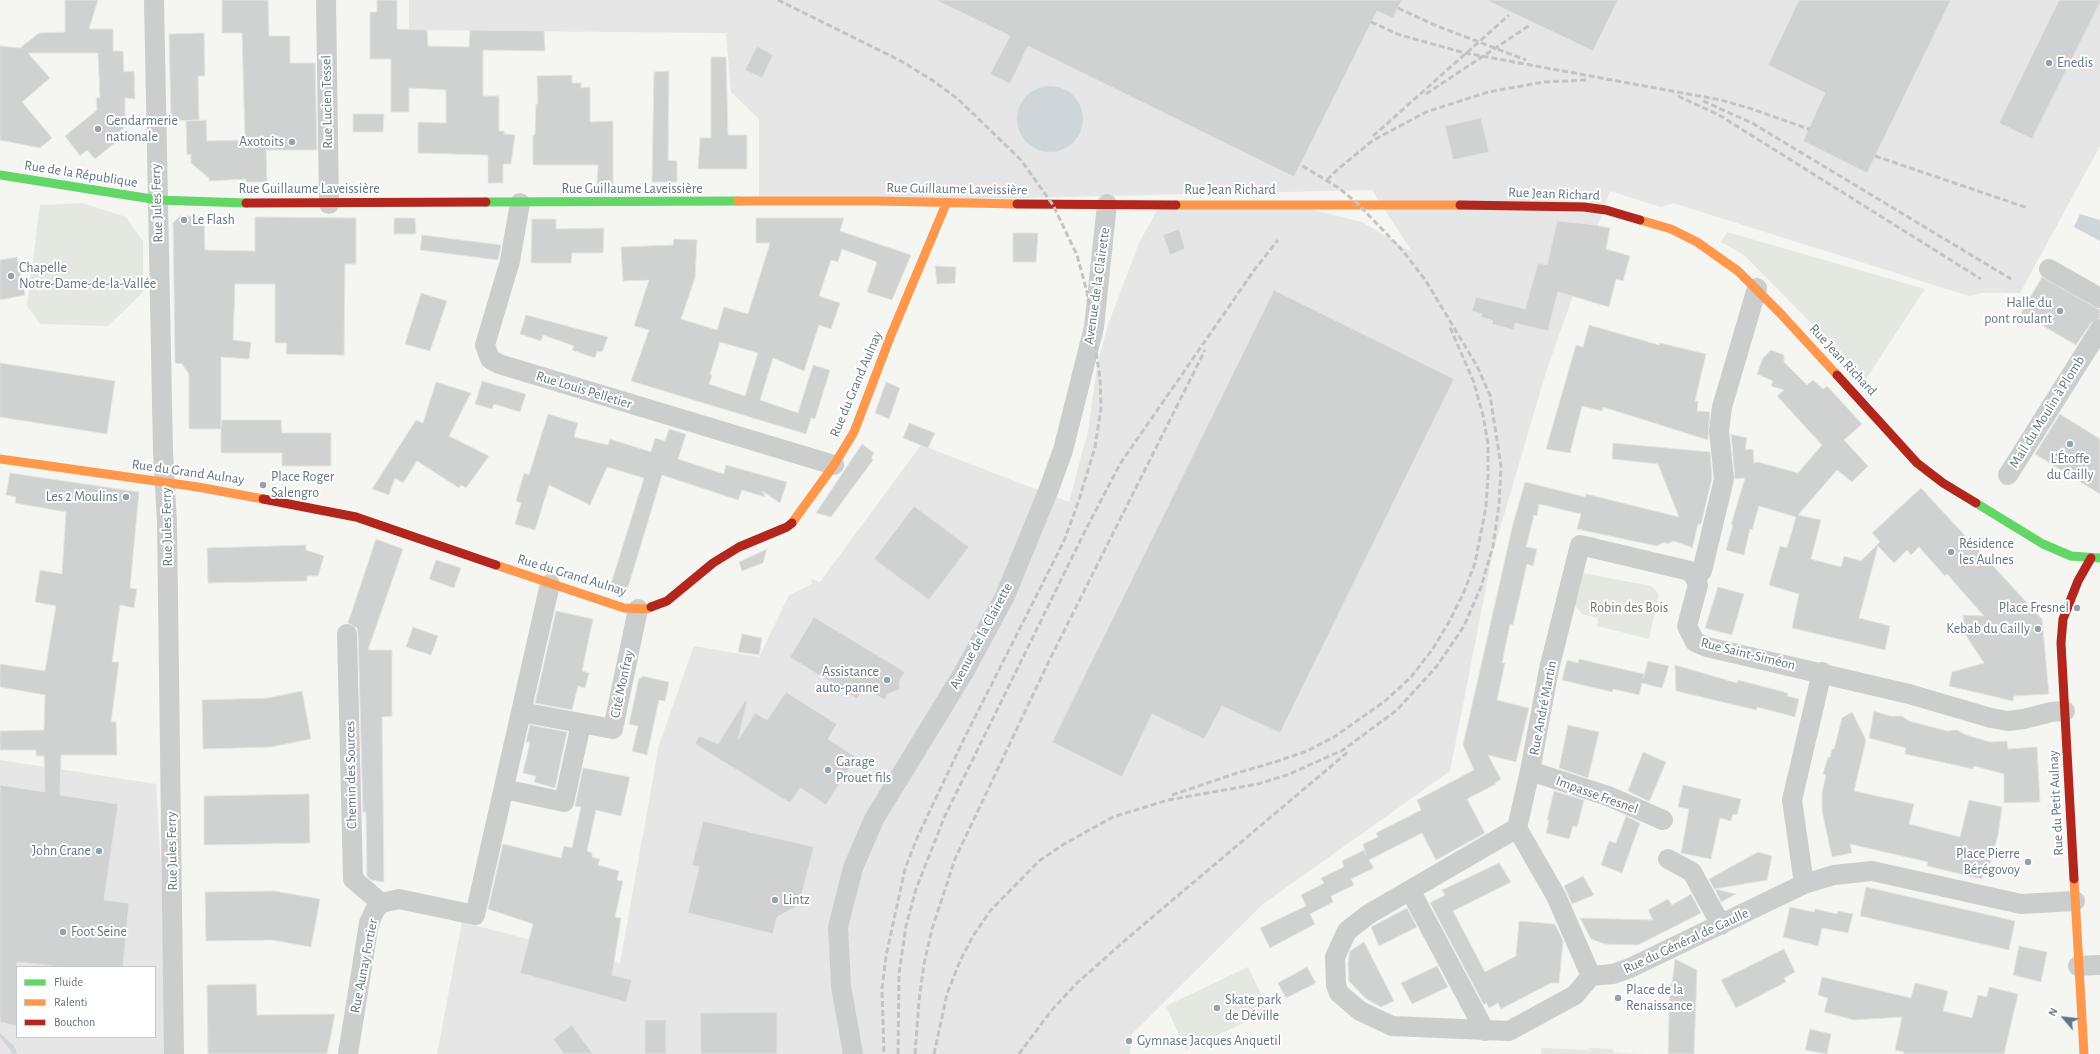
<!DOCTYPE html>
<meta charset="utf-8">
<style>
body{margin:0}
#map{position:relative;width:2100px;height:1054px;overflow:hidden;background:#f5f5f2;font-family:"Alegreya Sans",sans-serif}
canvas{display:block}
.legend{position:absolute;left:16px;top:966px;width:140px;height:72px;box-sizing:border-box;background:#fff;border:1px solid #c0c8ce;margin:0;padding:5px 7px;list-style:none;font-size:12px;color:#627585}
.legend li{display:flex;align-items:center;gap:8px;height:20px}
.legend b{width:20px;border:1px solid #c0c8ce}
.north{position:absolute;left:2044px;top:998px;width:40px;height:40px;-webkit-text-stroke:3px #fff;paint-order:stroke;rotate:298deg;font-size:11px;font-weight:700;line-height:16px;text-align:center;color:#627585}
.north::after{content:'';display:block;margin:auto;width:14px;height:18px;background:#627585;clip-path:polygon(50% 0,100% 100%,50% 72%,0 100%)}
</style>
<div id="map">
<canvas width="2100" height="1054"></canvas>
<ul class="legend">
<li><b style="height:5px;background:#63d668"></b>Fluide</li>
<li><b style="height:5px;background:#ff974d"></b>Ralenti</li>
<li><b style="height:5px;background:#b3261e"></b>Bouchon</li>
</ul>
<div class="north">N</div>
</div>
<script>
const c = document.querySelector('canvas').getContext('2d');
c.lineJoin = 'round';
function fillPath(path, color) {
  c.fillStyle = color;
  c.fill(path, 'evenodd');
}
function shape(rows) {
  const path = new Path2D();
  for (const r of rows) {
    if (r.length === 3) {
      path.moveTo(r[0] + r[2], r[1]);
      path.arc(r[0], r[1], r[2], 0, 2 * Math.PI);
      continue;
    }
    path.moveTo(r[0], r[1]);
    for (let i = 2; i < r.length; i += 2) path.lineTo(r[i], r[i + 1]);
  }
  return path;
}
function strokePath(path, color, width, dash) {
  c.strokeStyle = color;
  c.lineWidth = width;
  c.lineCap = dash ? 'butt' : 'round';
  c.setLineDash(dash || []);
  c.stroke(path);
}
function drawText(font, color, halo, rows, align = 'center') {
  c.font = font + ' "Alegreya Sans",sans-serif';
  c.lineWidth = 4;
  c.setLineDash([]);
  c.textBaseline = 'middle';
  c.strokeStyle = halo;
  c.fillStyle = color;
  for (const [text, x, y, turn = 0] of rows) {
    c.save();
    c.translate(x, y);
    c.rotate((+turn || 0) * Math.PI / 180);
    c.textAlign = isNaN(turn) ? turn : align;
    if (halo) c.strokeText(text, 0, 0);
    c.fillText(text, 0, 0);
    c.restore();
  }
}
fillPath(shape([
 [409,0,2100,0,2100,146,2020,293,1982,293,1969,296,1673,203,1661,207,1610,191,1546,372,1493,552,1450,771,1263,904,1132,1034,1116,1054,437,1054,462,922,620,963,659,745,694,646,759,657,789,595,812,584,811,579,820,582,921,445,1069,502,1088,431,1098,361,1108,325,1139,243,1160,205,1289,204,1362,222,1412,252,1372,190,878,201,759,202,759,119,731,92,726,33,409,30],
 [0,760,156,784,172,1054,0,1054],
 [17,967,155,967,155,1037,17,1037],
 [1542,1048,1588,1050,1589,1048,1613,1049,1614,1053,1645,1054,1541,1054]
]), '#e5e6e5');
fillPath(shape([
 [82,203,126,217,143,241,143,292,108,326,40,324,27,306,40,205],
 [1727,232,1925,289,1866,379,1744,255,1721,242],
 [1582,573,1651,586,1659,594,1649,639,1597,626,1598,618,1582,614,1574,604],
 [1248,967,1269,1011,1186,1050,1166,1006],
 [1132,1034,1130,1054,1116,1054,1120,1048]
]), '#e4e8e0');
fillPath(shape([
 [1050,119,33],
 [2080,214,2100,220,2100,241,2074,227],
 [0,1033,14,1046,17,1054,13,1054,0,1037]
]), '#ced6d9');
const building = shape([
 [65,0,98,0,89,29,113,29,113,51,123,51,124,72,134,71,135,99,125,98,125,127,117,134,121,138,95,159,87,150,80,156,65,136,97,110,96,98,100,98,98,53,28,53,50,78,22,102,52,138,40,148,0,140,0,46,20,48,39,33,65,32,65,0],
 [222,0,268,0,269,36,290,36,290,63,315,63,317,150,266,150,267,182,246,182,246,179,209,181,209,178,191,163,191,154,187,155,186,121,206,120,207,141,245,140,242,33,222,33,222,0],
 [377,0,397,0,397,29,427,30,428,46,469,47,470,30,544,31,545,51,483,50,483,96,499,96,499,131,504,131,504,134,515,135,511,164,503,164,503,183,488,183,488,155,418,153,418,122,446,123,446,90,409,88,409,112,391,112,391,59,370,59,370,12,377,12,377,0],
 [936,0,1402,0,1393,18,1377,11,1294,177,1028,46,1010,84,990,74,1010,36,936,0],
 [1486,0,1618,0,1593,51,1486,0],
 [1799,0,1951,0,1867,173,1803,141,1825,93,1768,65,1799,0],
 [2059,0,2100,0,2100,3,2032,139,1999,123,2059,0],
 [204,33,205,76,198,76,199,120,171,121,169,34,204,33],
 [757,46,773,55,762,78,745,70,757,46],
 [711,57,726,57,728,135,747,135,747,169,698,169,700,138,711,138,711,57],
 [669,71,668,160,677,161,677,182,652,182,654,72,669,71],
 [572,75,572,83,581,83,581,88,590,87,590,122,613,121,613,184,597,184,598,165,533,165,533,135,535,135,536,104,538,104,537,76,572,75],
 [353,114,384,114,383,132,353,132,353,114],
 [1481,118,1489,152,1453,160,1445,126,1481,118],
 [180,216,204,216,205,250,255,251,255,217,356,218,356,264,345,264,344,355,286,354,287,343,275,343,275,284,235,284,233,340,251,342,249,359,221,357,221,428,221,420,281,420,282,433,331,433,331,466,282,466,282,453,221,453,221,429,189,429,189,374,182,364,175,363,173,223,180,216],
 [394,218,415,218,416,234,394,234,394,218],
 [756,218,844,218,840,231,911,255,892,300,867,292,877,262,842,249,838,262,831,260,819,296,840,303,831,329,819,325,804,371,773,358,760,400,798,413,813,365,830,370,815,419,811,418,806,434,631,381,649,330,634,326,649,280,623,281,621,247,673,245,674,239,697,240,695,278,681,319,717,330,724,307,748,314,770,243,756,243,756,218],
 [720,342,758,353,745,396,709,384,712,375,710,374,720,342],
 [532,219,556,219,556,229,604,228,603,253,572,253,571,263,531,263,532,219],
 [1557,221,1589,224,1610,228,1606,249,1630,256,1623,281,1616,279,1609,307,1558,292,1548,331,1515,323,1514,330,1492,324,1493,321,1481,317,1482,314,1472,311,1476,297,1525,309,1538,263,1547,265,1557,221],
 [1179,229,1185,249,1170,255,1163,235,1179,229],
 [1013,233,1038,233,1036,262,1013,262,1013,233],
 [422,235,501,245,498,260,420,250,422,235],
 [17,257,25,295,0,300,0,260,17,257],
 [935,266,956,267,955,283,937,284,935,266],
 [2042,277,2100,310,2100,318,2091,323,2076,345,2021,313,2042,277],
 [1274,290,1454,379,1280,733,1222,706,1204,739,1152,714,1122,777,1052,742,1274,290],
 [421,293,447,301,430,351,405,344,421,293],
 [526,315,608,337,602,352,597,351,595,358,572,350,574,346,543,335,541,341,520,334,526,315],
 [1589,325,1659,345,1660,343,1706,354,1695,401,1698,401,1697,411,1710,412,1708,440,1603,407,1602,411,1582,406,1570,453,1546,449,1576,345,1583,347,1589,325],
 [1771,350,1784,355,1784,362,1807,385,1813,380,1823,389,1827,386,1862,424,1844,440,1868,466,1852,482,1837,470,1798,515,1821,520,1811,559,1841,567,1844,556,1861,561,1880,542,1872,533,1921,488,2042,619,2049,694,2014,696,2013,701,1949,686,1952,672,1984,663,1965,634,1963,615,1984,616,1947,574,1945,576,1919,547,1911,555,1907,550,1894,563,1878,546,1859,618,1890,626,1885,650,1792,628,1799,594,1769,585,1780,546,1787,548,1796,517,1759,506,1752,530,1750,529,1744,555,1726,550,1733,525,1731,525,1745,478,1735,479,1731,434,1747,438,1745,450,1753,449,1754,463,1758,462,1798,473,1822,445,1777,396,1784,390,1771,386,1773,381,1757,374,1763,358,1771,350],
 [0,363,115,381,107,434,0,417,0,363],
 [482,381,526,394,520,412,494,404,492,409,475,404,482,381],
 [436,382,471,393,449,436,489,456,466,488,461,485,459,488,417,461,403,483,395,478,389,495,372,489,416,420,423,423,436,382],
 [886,382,900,388,889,419,875,413,886,382],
 [548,414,578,423,574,437,608,445,610,439,651,452,655,438,665,441,669,429,686,434,678,459,724,474,726,465,787,482,780,503,762,491,765,497,742,490,738,500,662,475,626,594,610,587,644,478,607,467,590,505,549,485,535,530,515,524,521,503,516,501,524,473,529,475,548,414],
 [2060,414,2100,439,2100,494,2035,454,2060,414],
 [909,423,935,433,928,448,903,438,909,423],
 [1613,443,1710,452,1712,478,1701,524,1698,524,1692,549,1691,547,1673,541,1667,544,1665,542,1657,546,1577,529,1581,514,1539,504,1537,516,1534,515,1526,547,1537,549,1533,566,1527,564,1513,625,1510,624,1502,663,1505,663,1497,700,1529,708,1516,762,1488,755,1501,779,1495,783,1496,784,1467,799,1485,833,1436,860,1422,833,1369,860,1374,868,1351,879,1354,885,1331,896,1333,902,1310,914,1315,924,1270,948,1260,928,1306,906,1301,895,1324,883,1321,878,1344,867,1342,861,1364,850,1366,855,1363,844,1378,837,1376,833,1421,810,1417,800,1474,770,1463,745,1513,524,1525,482,1585,497,1586,494,1679,517,1658,464,1612,459,1613,443],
 [862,444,874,453,871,458,873,460,831,517,816,513,862,444],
 [10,473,139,492,130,588,137,589,134,608,120,605,112,662,119,662,111,722,116,722,117,755,61,755,60,795,118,804,104,900,129,903,123,967,63,967,17,962,17,1026,0,1022,0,785,45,792,44,756,36,756,36,750,0,750,0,731,44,730,45,695,0,687,0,664,45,671,56,606,35,602,40,570,62,574,66,512,15,503,16,497,6,495,10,473],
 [914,506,969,547,929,600,874,559,914,506],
 [376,539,403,549,368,650,392,650,392,716,382,717,384,882,371,880,367,876,366,812,363,812,358,634,357,628,348,623,376,539],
 [306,545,306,550,324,556,318,576,307,576,307,581,208,583,207,548,306,545],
 [767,549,763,563,742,571,739,562,767,549],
 [436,560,461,568,454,588,429,579,436,560],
 [1718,587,1744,594,1732,635,1705,628,1718,587],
 [556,611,593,619,582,671,589,673,585,688,578,686,572,710,535,703,556,611],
 [814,617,905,672,899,682,900,689,888,694,885,700,864,688,857,699,790,657,814,617],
 [413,627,438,636,431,655,406,647,413,627],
 [742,634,762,638,759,655,738,652,742,634],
 [1579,659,1644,674,1643,679,1648,661,1669,666,1662,688,1642,683,1639,695,1613,689,1612,692,1562,680,1567,660,1578,663,1579,659],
 [1675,665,1737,683,1738,680,1788,693,1787,696,1799,699,1795,717,1757,707,1756,710,1676,691,1675,665],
 [642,676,669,682,665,701,659,700,647,755,632,751,638,726,629,724,639,678,642,678,642,676],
 [302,691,311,739,271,747,203,749,202,700,268,698,302,691],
 [786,692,837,724,828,739,856,757,826,805,800,788,790,803,695,744,699,736,718,744,745,701,747,702,738,740,755,713,767,720,786,692],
 [1874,711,1890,716,1902,716,1909,721,1947,731,1957,730,1966,735,1990,742,2007,741,2008,749,2037,747,2040,802,2004,803,2004,774,1974,766,1973,769,1905,754,1906,748,1869,738,1874,711],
 [1852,712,1866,740,1854,791,1914,804,1909,824,1960,837,1969,800,2002,807,1998,835,1990,864,1988,863,1986,876,1983,875,1982,879,1927,866,1928,862,1850,844,1852,853,1832,857,1822,811,1822,793,1826,775,1823,774,1828,757,1830,757,1832,749,1834,749,1842,718,1852,712],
 [530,725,567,732,555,788,534,782,536,776,523,773,530,742,526,742,530,725],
 [1568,725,1599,732,1588,778,1559,768,1568,725],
 [1643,752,1666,762,1650,800,1648,801,1628,791,1643,752],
 [583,768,630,777,621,816,596,810,587,851,592,853,592,857,600,859,598,865,619,871,617,880,623,881,615,917,621,918,612,975,632,980,626,1002,520,973,533,924,488,909,503,844,561,858,564,846,572,848,581,807,575,806,583,768],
 [1683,785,1741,799,1737,815,1733,814,1731,821,1720,818,1711,859,1681,853,1689,809,1678,807,1683,785],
 [1554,791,1584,800,1577,827,1573,826,1569,839,1546,833,1549,820,1547,820,1554,791],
 [309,794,310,843,204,845,204,796,309,794],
 [1626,816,1640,823,1622,873,1601,865,1609,841,1616,843,1626,816],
 [703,821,814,847,799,905,777,917,773,934,688,913,699,867,692,865,703,821],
 [1758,852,1772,856,1767,880,1714,889,1709,879,1758,852],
 [1499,863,1511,882,1453,911,1485,972,1516,956,1519,921,1555,924,1563,941,1559,983,1551,983,1501,1009,1498,1003,1489,1008,1486,1003,1484,1005,1430,903,1445,895,1442,890,1499,863],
 [1583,876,1594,895,1572,904,1564,886,1583,876],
 [1866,887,2015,921,2009,950,1860,916,1866,887],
 [1715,889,1736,894,1721,902,1715,889],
 [274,891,320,899,311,947,272,940,206,941,205,892,274,891],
 [1691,894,1701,913,1638,945,1605,944,1591,939,1580,918,1653,920,1648,910,1668,899,1672,905,1691,894],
 [1790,907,1814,912,1815,909,1837,914,1838,911,1853,914,1848,933,1822,928,1818,946,1783,937,1790,907],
 [1407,908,1417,927,1379,946,1371,927,1407,908],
 [1364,942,1394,1001,1381,1007,1365,998,1349,981,1348,963,1350,951,1364,942],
 [2019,946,2047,952,2041,982,2013,975,2019,946],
 [1784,949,1795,972,1784,978,1786,982,1736,1008,1721,980,1784,949],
 [1675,959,1697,970,1694,1054,1668,1054,1670,984,1672,984,1675,959],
 [1437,966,1448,987,1412,1004,1401,983,1437,966],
 [1307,967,1316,983,1286,998,1278,983,1307,967],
 [1822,977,1911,998,1915,983,1948,991,1943,1011,1972,1018,1978,995,1987,997,1989,987,2018,994,2004,1054,1903,1054,1904,1052,1895,1050,1902,1017,1854,1020,1824,1012,1828,998,1818,995,1822,977],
 [256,984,257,1015,335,1014,327,1054,208,1054,207,985,256,984],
 [777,1012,777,1054,701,1054,700,1013,777,1012],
 [645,1020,666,1020,666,1054,645,1054,645,1020],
 [572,1025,593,1054,564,1054,553,1039,572,1025],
 [1810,1029,1831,1034,1827,1054,1805,1050,1810,1029]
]);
fillPath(building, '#d0d1d1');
strokePath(building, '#e4e4e2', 1);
strokePath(shape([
 [154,0,163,452,167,522,174,1054],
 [326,0,329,204],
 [520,203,510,261,485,345,490,359,499,364,834,465],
 [2049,269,2100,298],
 [1757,288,1722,407,1719,431,1724,479,1702,571,1695,578,1698,585,1687,626,1695,642,1707,647,1909,694,1991,718,2008,721,2024,719,2051,712,2065,711],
 [2008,475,2100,329],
 [347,634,353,879,381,903],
 [521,712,613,729,638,609],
 [1530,771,1608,796,1663,820],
 [504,789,564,802,581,724],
 [1517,828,1369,914,1347,931,1335,957,1336,985,1339,993,1360,1011,1392,1026,1509,1031,1575,995,1591,976,1613,974,1630,968,1804,884,1834,875,1872,871,2021,904,2075,901],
 [1668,859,1692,872,1721,925],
 [1804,884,1792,800,1822,672],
 [1410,890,1485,1031],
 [2078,966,2100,965],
 [1591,976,1556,896,1517,828,1530,771,1549,669,1580,545,1690,571,1695,578],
 [348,1054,369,923,375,910,381,903,399,899,475,915,550,584],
 [853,1054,841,986,838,927,853,868,874,819,964,672,1005,596,1049,489,1063,450,1094,327,1107,204]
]), '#cccece', 20);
strokePath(shape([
 [0,175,158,200,246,203],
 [486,202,738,201],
 [1976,503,2043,544,2071,556,2100,558]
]), '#63d668', 9);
strokePath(shape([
 [738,201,878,201,1017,204],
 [1176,205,1460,205],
 [1640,220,1671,229,1697,242,1738,271,1780,313,1837,375],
 [0,459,198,487,263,499],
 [792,523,834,465,854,432,891,335,946,204],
 [496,565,624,608,647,609,651,607],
 [2074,879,2084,1054]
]), '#ff974d', 9);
strokePath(shape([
 [246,203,486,202],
 [1017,204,1176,205],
 [1460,205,1584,207,1606,210,1640,220],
 [1837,375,1917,463,1943,483,1976,503],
 [263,499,356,517,496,565],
 [651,607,667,601,713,563,739,547,787,527,792,523],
 [2074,879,2061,643,2063,619,2078,581,2091,558]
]), '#b3261e', 9);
strokePath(shape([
 [778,0,901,61,932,80,958,99,1021,160,1053,205,1077,255,1087,292,1100,378,1101,408,1095,447,1079,500,1064,541,963,741,917,838,905,869,886,956,882,989,884,1054],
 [1398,8,1437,26,1526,60],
 [1371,22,1400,35,1465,53,1721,100,1752,109,1809,129],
 [1426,94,1530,25],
 [1678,96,1719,115,1981,279],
 [1703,101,1752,123,2011,279],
 [1373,136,1509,15],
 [1875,156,2028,208],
 [1327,180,1337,170,1372,141,1426,112,1488,92,1544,82,1588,80],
 [1172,795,1237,773,1275,762,1307,751,1334,737,1385,701,1411,677,1432,650,1449,622,1464,592,1475,563,1486,507,1488,475,1488,444,1483,415,1473,380,1449,325],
 [898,1054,899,974,906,926,916,889,944,818,1085,531,1120,464,1255,269,1278,240],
 [915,1054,919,1001,924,964,932,929,955,859,1050,659,1205,350],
 [934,1054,947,994,960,961,973,936,991,910,1039,861,1064,844,1113,817,1168,800,1258,784,1287,775,1343,750,1397,710,1437,666,1464,626,1481,587,1493,546,1499,505,1501,466,1490,395,1477,366,1426,281,1403,251,1358,204,1339,188,1301,165],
 [1019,1054,1051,1011,1077,983,1130,936,1349,751]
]), '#c2c4c4', 3, [6, 3]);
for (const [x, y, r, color] of [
 [2049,63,4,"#95a2ab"],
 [98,129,4,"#95a2ab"],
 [292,142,4,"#95a2ab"],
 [184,220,4,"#95a2ab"],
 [11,276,4,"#95a2ab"],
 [2060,311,4,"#95a2ab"],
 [2070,444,4,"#95a2ab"],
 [263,485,4,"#95a2ab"],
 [126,497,4,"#95a2ab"],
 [1951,552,4,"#95a2ab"],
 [2077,608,4,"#95a2ab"],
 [2038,629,4,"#95a2ab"],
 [887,680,4,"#95a2ab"],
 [828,770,4,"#95a2ab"],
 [99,851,4,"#95a2ab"],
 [2028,862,4,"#95a2ab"],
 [775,900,4,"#95a2ab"],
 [63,932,4,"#95a2ab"],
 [1618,998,4,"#95a2ab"],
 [1217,1008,4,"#95a2ab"],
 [1129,1041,4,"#95a2ab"]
]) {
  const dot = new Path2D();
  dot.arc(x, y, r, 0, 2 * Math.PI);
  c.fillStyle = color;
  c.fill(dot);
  strokePath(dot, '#fff', 1.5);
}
drawText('14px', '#627585', '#fff', [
 ["Enedis",2057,63],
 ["Gendarmerie",106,121],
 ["nationale",106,137],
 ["Axotoits",284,142,"right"],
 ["Le Flash",192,220],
 ["Chapelle",19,268],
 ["Notre-Dame-de-la-Vallée",19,284],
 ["Halle du",2052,303,"right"],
 ["pont roulant",2052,319,"right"],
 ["L'Étoffe",2070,459,"center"],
 ["du Cailly",2070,475,"center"],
 ["Place Roger",271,477],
 ["Salengro",271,493],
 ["Les 2 Moulins",118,497,"right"],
 ["Résidence",1959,544],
 ["les Aulnes",1959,560],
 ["Place Fresnel",2069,608,"right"],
 ["Kebab du Cailly",2030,629,"right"],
 ["Assistance",879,672,"right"],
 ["auto-panne",879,688,"right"],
 ["Garage",836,762],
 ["Prouet fils",836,778],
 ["John Crane",91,851,"right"],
 ["Place Pierre",2020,854,"right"],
 ["Bérégovoy",2020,870,"right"],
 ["Lintz",783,900],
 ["Foot Seine",71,932],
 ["Place de la",1626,990],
 ["Renaissance",1626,1006],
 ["Skate park",1225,1000],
 ["de Déville",1225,1016],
 ["Gymnase Jacques Anquetil",1137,1041]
], 'left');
drawText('14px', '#627585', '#fff', [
 ["Rue Lucien Tessel",327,102,-91],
 ["Rue de la République",81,174,9],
 ["Rue Guillaume Laveissière",309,189],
 ["Rue Guillaume Laveissière",632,189],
 ["Rue Guillaume Laveissière",957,189,1],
 ["Rue Jean Richard",1230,190],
 ["Rue Jean Richard",1554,194,2],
 ["Rue Jules Ferry",157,203,-92],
 ["Avenue de la Clairette",1097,286,-82],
 ["Rue Jean Richard",1843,360,47],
 ["Rue du Grand Aulnay",856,384,-67],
 ["Rue Louis Pelletier",584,390,17],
 ["Mail du Moulin à Plomb",2047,412,-58],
 ["Rue du Grand Aulnay",188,472,8],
 ["Rue Jules Ferry",167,527,-91],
 ["Rue du Grand Aulnay",572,575,17],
 ["Avenue de la Clairette",981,636,-62],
 ["Rue Saint-Siméon",1748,654,14],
 ["Cité Monfray",622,684,-78],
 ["Rue André Martin",1543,708,-79],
 ["Chemin des Sources",351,775,-91],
 ["Impasse Fresnel",1597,795,20],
 ["Rue du Petit Aulnay",2056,803,-93],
 ["Rue Jules Ferry",172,851,-91],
 ["Rue du Général de Gaulle",1686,941,-25],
 ["Rue Aunay Fortier",364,966,-79]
]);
drawText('14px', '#667b62', '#fff', [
 ["Robin des Bois",1629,608]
]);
</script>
